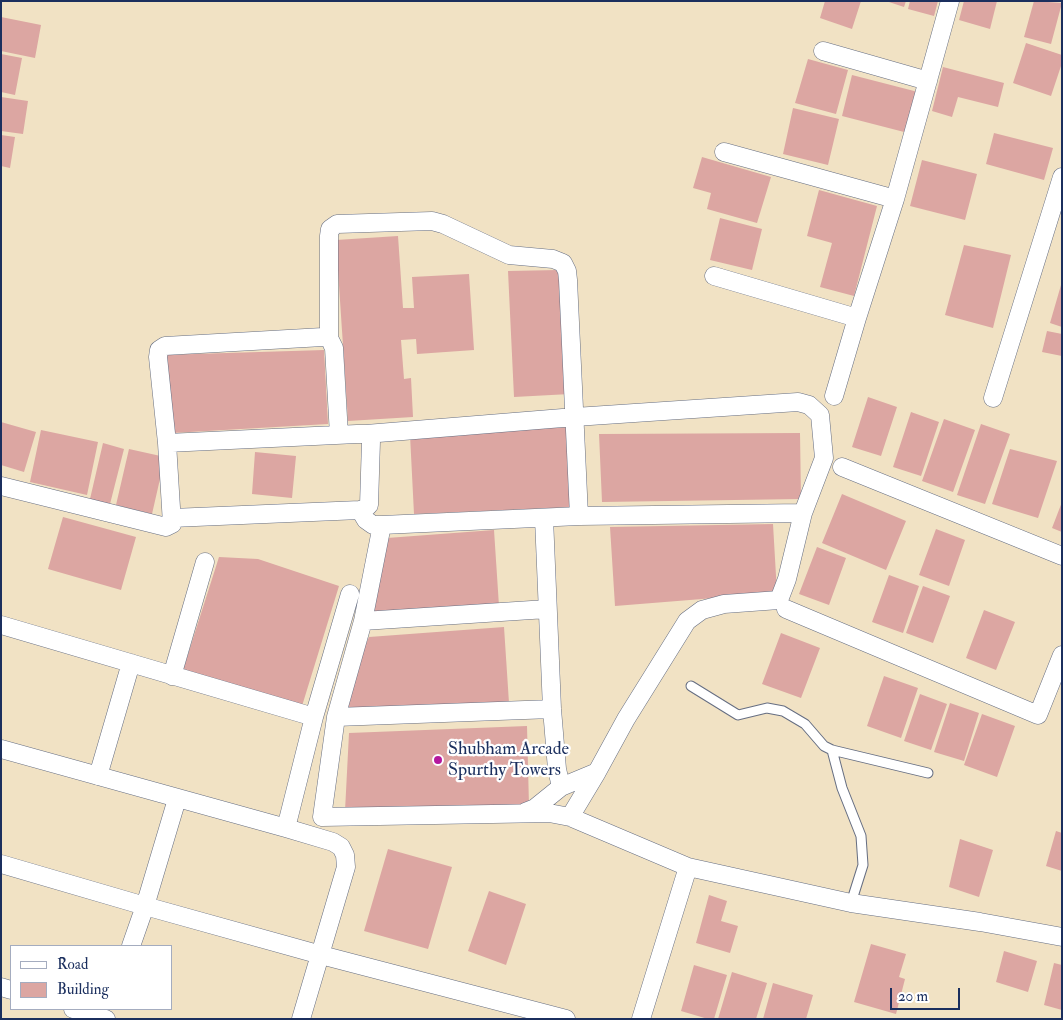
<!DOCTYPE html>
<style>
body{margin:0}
#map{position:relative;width:1063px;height:1020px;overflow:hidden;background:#f1e2c4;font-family:"IM FELL Double Pica",serif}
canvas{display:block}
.frame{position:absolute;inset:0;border:2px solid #1b2f5e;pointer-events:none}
.legend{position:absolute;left:10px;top:945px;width:162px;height:65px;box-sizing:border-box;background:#fff;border:1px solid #a4acbf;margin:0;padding:6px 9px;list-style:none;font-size:15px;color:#1b2f5e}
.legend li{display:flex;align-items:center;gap:10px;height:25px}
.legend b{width:25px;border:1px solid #a4acbf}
.scale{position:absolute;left:890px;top:988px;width:70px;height:22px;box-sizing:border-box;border:2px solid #1b2f5e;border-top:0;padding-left:6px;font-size:15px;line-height:18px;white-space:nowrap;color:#1b2f5e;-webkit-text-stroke:4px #fff;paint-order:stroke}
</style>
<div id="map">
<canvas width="1063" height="1020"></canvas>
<div class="frame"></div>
<ul class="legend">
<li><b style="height:6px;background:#fff"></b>Road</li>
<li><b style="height:14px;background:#dca6a2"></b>Building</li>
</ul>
<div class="scale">20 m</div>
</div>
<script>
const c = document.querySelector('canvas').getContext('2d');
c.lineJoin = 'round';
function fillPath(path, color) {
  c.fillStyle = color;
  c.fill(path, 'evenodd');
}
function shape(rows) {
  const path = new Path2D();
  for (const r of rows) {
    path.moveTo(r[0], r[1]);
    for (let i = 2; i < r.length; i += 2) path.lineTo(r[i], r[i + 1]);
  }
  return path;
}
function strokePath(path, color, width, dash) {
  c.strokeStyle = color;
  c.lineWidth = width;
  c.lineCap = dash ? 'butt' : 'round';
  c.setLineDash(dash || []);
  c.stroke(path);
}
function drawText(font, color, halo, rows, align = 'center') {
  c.font = font + ' "IM FELL Double Pica",serif';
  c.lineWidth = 4.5;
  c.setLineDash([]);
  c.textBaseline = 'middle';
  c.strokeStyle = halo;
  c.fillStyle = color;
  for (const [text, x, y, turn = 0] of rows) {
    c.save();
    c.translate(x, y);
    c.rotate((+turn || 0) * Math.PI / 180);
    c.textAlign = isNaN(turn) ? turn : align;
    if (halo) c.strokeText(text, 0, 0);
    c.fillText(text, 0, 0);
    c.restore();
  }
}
fillPath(shape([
 [825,1,861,1,852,29,820,18],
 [886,1,906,1,904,7],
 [910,1,938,1,934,16,908,9],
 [964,1,997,1,990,29,959,20],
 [1034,1,1062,3,1051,44,1024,37],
 [1,17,41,25,35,58,1,51],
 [1026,43,1062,55,1062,63,1051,96,1013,83],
 [1,54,22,58,15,95,1,92],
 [808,59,848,70,836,114,795,103],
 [943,67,1004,83,998,107,958,97,952,117,932,111],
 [852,75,918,92,908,133,842,116],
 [1,97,28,101,23,134,1,131],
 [793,108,839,119,828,165,783,154],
 [994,133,1053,148,1044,180,986,164],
 [1,135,15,137,10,168,1,166],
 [702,157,771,177,757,223,707,209,711,193,693,188],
 [922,160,977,174,965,220,910,206],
 [819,190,877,206,854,296,820,287,832,243,807,236],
 [720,218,762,229,752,270,710,260],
 [398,236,403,308,414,308,412,277,469,274,474,350,417,354,416,339,401,340,404,379,411,378,413,417,348,421,336,240],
 [964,245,1011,255,993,328,945,315],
 [558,270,570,394,514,397,508,271],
 [1061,285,1062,285,1062,327,1050,323],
 [1047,331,1062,334,1062,356,1042,352],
 [324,350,328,424,172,433,162,355],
 [868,397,897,407,881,456,852,447],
 [911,412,939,422,921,476,893,467],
 [944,419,975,430,953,492,922,481],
 [1,422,36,432,24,472,1,465],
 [981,424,1010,434,985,504,957,495],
 [570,427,574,507,414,514,410,435],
 [41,430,98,442,87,495,30,482],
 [800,433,801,499,602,502,599,434],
 [103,443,124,449,110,504,90,499],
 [129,449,165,457,152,514,116,505],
 [1010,449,1057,461,1038,518,992,504],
 [255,452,296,456,292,498,252,494],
 [842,494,906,521,886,570,822,543],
 [1062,502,1062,532,1052,528],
 [63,517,136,537,121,590,48,569],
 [773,524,777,593,615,606,610,527],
 [936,529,965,540,949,586,919,575],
 [494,530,499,606,373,616,377,585,387,538],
 [817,547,846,558,829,605,799,594],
 [219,557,258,559,339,586,302,706,183,670],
 [889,575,919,586,903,633,872,622],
 [923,586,950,596,933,643,906,633],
 [984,610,1015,622,996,670,966,658],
 [504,627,509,703,343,711,352,674,369,637],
 [781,633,820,648,801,698,762,684],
 [884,676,918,688,901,738,867,726],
 [920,694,947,704,931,750,904,741],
 [950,703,979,713,964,761,934,752],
 [982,714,1015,726,997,777,964,765],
 [527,726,529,806,345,811,349,733],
 [1056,831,1062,833,1062,871,1046,866],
 [960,839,993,850,979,897,949,887],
 [388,849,452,867,428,949,364,931],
 [489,891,526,904,506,965,468,951],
 [709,895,727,901,721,921,738,926,730,953,696,943],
 [871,944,906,954,899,977,905,979,896,1014,854,1002],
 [1004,951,1037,961,1028,992,996,982],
 [1054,963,1062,965,1062,1010,1044,1005],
 [694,965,727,975,714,1019,708,1019,681,1011],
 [732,972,767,983,756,1019,718,1019],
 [773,983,813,995,806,1019,763,1019]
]), '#dca6a2');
const service = shape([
 [691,686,738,715,767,708,783,711,805,724,824,746,832,750,928,773],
 [832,750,842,788,861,836,863,865,851,903]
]);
const minor = shape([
 [823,51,928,81],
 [724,152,895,199],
 [714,276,857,318,895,199,950,1],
 [329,338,329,236,330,229,337,224,432,221,443,224,509,255,553,259,563,263,567,271,568,280,579,516],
 [834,396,857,318],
 [993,398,1062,177],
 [366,434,575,417,798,402,809,405,820,415,824,458,803,513,787,579,779,600,724,604,702,610,687,621,626,719,597,772,570,817],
 [167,443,357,434,366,434,370,437,371,441,369,505,366,508,360,510,172,518],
 [842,467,1062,556],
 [1,486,166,527,172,524,167,443,158,357,159,350,165,346,323,337,329,338,334,348,339,435],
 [360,510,366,520,373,525,382,525,579,516,803,513],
 [544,518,552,709,557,769,561,787,597,772],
 [382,525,363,621,336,717,322,817,549,813,570,817,688,867,851,903,980,922,1062,937],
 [786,609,1038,715,1062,655],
 [363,621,547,609],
 [1,625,314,717,286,828],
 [172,676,205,562],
 [314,717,350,594],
 [336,717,552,709],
 [1,749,286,828,333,842,341,847,345,855,346,867,301,1019],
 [98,776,131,663],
 [525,812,535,808,561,787],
 [1,864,145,906,321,955,566,1019],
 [131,946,145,906,177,799],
 [1,987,11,990],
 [73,1009,106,1019],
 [641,1019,688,867]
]);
strokePath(service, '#666e82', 11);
strokePath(minor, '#666e82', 19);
strokePath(service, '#fff', 9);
strokePath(minor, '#fff', 18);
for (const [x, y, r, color] of [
 [438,760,5,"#b5179e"]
]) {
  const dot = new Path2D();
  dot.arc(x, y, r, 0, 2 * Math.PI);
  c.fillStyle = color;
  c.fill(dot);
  strokePath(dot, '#fff', 2);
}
drawText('18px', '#1b2f5e', '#fff', [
 ["Shubham Arcade",448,750],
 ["Spurthy Towers",448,771]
], 'left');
</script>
